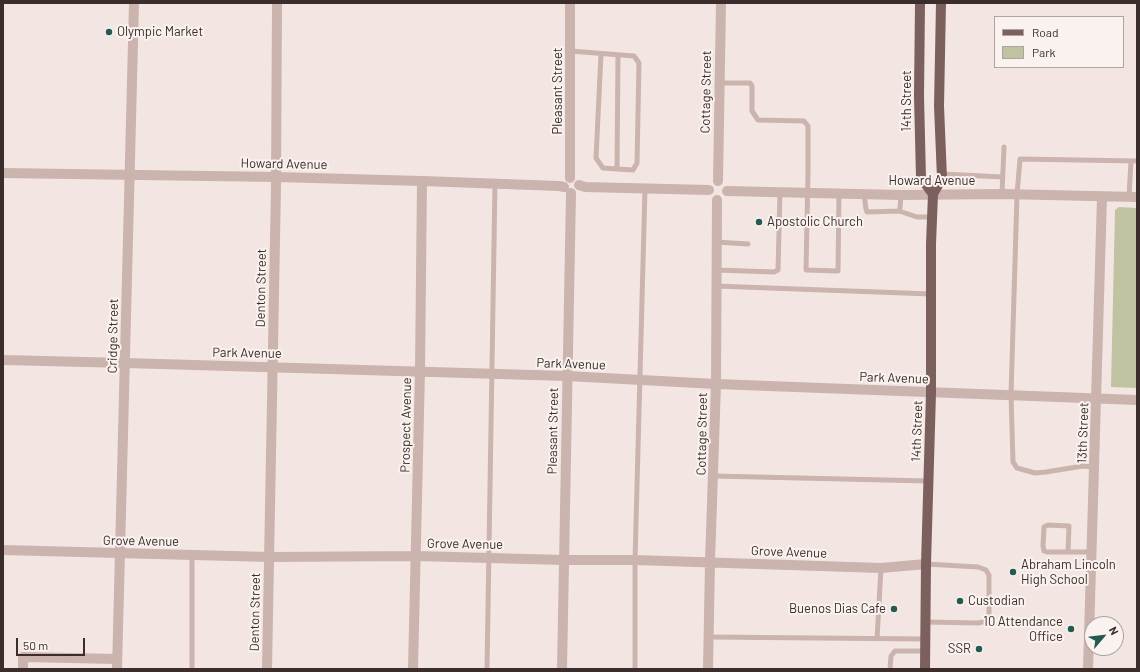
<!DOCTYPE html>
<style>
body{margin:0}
#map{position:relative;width:1140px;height:672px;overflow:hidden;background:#f3e6e2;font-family:Barlow,sans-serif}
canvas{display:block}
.frame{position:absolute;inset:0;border:4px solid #3a2d2c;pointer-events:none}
.legend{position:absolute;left:994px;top:16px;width:130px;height:52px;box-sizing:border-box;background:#faf2ef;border:1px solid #ada3a1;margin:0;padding:5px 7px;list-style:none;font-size:12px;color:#3a2d2c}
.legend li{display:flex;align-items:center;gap:8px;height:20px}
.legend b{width:20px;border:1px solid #ada3a1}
.north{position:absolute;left:1084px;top:616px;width:40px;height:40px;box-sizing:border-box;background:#faf2ef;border:1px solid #ada3a1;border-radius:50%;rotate:62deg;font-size:11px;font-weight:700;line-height:16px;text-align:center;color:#3a2d2c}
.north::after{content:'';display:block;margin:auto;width:14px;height:18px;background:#225b50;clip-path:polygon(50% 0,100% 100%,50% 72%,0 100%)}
.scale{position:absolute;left:16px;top:638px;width:69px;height:18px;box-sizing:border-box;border:2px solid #3a2d2c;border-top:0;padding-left:5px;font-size:12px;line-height:14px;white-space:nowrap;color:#3a2d2c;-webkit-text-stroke:3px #faf2ef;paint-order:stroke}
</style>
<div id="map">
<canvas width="1140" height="672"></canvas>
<div class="frame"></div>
<ul class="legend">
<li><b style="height:5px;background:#7b605e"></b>Road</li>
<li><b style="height:11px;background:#c0c2a2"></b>Park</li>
</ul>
<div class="north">N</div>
<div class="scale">50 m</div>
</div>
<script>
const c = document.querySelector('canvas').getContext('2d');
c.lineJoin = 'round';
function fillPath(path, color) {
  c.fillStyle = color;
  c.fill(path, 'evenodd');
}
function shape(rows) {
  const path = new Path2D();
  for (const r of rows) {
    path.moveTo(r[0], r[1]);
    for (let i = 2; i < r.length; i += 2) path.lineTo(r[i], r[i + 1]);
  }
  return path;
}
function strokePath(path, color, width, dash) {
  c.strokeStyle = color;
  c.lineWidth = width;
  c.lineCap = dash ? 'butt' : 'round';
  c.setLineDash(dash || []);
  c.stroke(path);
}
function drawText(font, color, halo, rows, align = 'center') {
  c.font = font + ' Barlow,sans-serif';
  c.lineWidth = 4;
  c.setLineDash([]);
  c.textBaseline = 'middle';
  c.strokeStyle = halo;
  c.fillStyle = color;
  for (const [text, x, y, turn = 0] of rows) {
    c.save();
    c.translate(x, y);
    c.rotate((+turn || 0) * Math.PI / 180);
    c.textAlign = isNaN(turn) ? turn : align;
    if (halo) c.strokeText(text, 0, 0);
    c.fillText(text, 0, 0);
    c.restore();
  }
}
fillPath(shape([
 [1119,207,1137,208,1137,388,1111,387,1115,210]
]), '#c0c2a2');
strokePath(shape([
 [570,51,634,56,639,63,637,163,633,170,617,169],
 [601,54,596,158,603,168,617,169,618,55],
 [719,83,750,83,752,86,752,111,758,120,804,121,808,126,808,172,806,270,838,271,839,193],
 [942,174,1003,177],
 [864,194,866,209,867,212,899,211,900,208,901,195],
 [1002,194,1004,147],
 [1129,197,1131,161],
 [899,211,917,217,932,217],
 [716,242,748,244],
 [716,270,774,272,778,270,780,192],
 [716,286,931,294],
 [1095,467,1083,466,1046,472,1035,473,1017,468,1013,462,1011,395,1017,195,1020,159,1137,161],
 [714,476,928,481],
 [1068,552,1069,526,1048,525,1044,527,1043,546,1044,551,1047,552,1092,552],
 [192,555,192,669],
 [925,622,978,623,988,621,989,613,989,575,986,570,978,567,926,564],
 [709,637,925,639],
 [877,639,881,568],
 [487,669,495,183],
 [635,669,635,560,645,189],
 [890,669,891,656,895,651,925,651]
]), '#cbb3ae', 5);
strokePath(shape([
 [570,3,570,178],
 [3,173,276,177,422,181,559,186,564,187],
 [718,181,721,3],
 [579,185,585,187,709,190],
 [727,191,901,195,1002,194,1137,197],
 [3,360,126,363],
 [3,550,270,557,416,556,564,560,635,560,881,568,926,564],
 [23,669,23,657,117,659],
 [267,669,276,186,277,3],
 [413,669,420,371,422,181],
 [562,669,571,193],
 [708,669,710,562,716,384,717,200],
 [1088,669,1102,197]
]), '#cbb3ae', 10);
strokePath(shape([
 [126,363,567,376,716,384,1137,400],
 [117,669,134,3]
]), '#cbb3ae', 10);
strokePath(shape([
 [920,3,919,96,921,178,933,194],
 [925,669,926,564,931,393,931,244,933,194,942,178,939,106,941,3]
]), '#7b605e', 10);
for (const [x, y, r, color] of [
 [109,32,4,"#225b50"],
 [759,222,4,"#225b50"],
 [1013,572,4,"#225b50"],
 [960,601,4,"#225b50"],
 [894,609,4,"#225b50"],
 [1071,629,4,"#225b50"],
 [979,649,4,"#225b50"]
]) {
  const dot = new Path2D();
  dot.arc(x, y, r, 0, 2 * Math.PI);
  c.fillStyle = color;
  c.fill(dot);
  strokePath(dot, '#faf2ef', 1.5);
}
drawText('13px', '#3a2d2c', '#faf2ef', [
 ["Olympic Market",117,32],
 ["Apostolic Church",767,222],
 ["Abraham Lincoln",1021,565],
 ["High School",1021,580],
 ["Custodian",968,601],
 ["Buenos Dias Cafe",886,609,"right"],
 ["10 Attendance",1063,622,"right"],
 ["Office",1063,637,"right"],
 ["SSR",971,649,"right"]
], 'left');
drawText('13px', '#3a2d2c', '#faf2ef', [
 ["Pleasant Street",558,91,-90],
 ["Cottage Street",706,92,-89],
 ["14th Street",907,101,-90],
 ["Howard Avenue",284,164,1],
 ["Howard Avenue",932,181],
 ["Denton Street",261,288,-89],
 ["Cridge Street",113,336,-89],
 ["Park Avenue",247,353,1],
 ["Park Avenue",571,364,2],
 ["Park Avenue",894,378,2],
 ["Prospect Avenue",406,425,-89],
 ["Pleasant Street",553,431,-89],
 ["14th Street",917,431,-88],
 ["13th Street",1083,433,-88],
 ["Cottage Street",702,434,-89],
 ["Grove Avenue",141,541,1],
 ["Grove Avenue",465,544,1],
 ["Grove Avenue",789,552,2],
 ["Denton Street",255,612,-89]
]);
</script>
